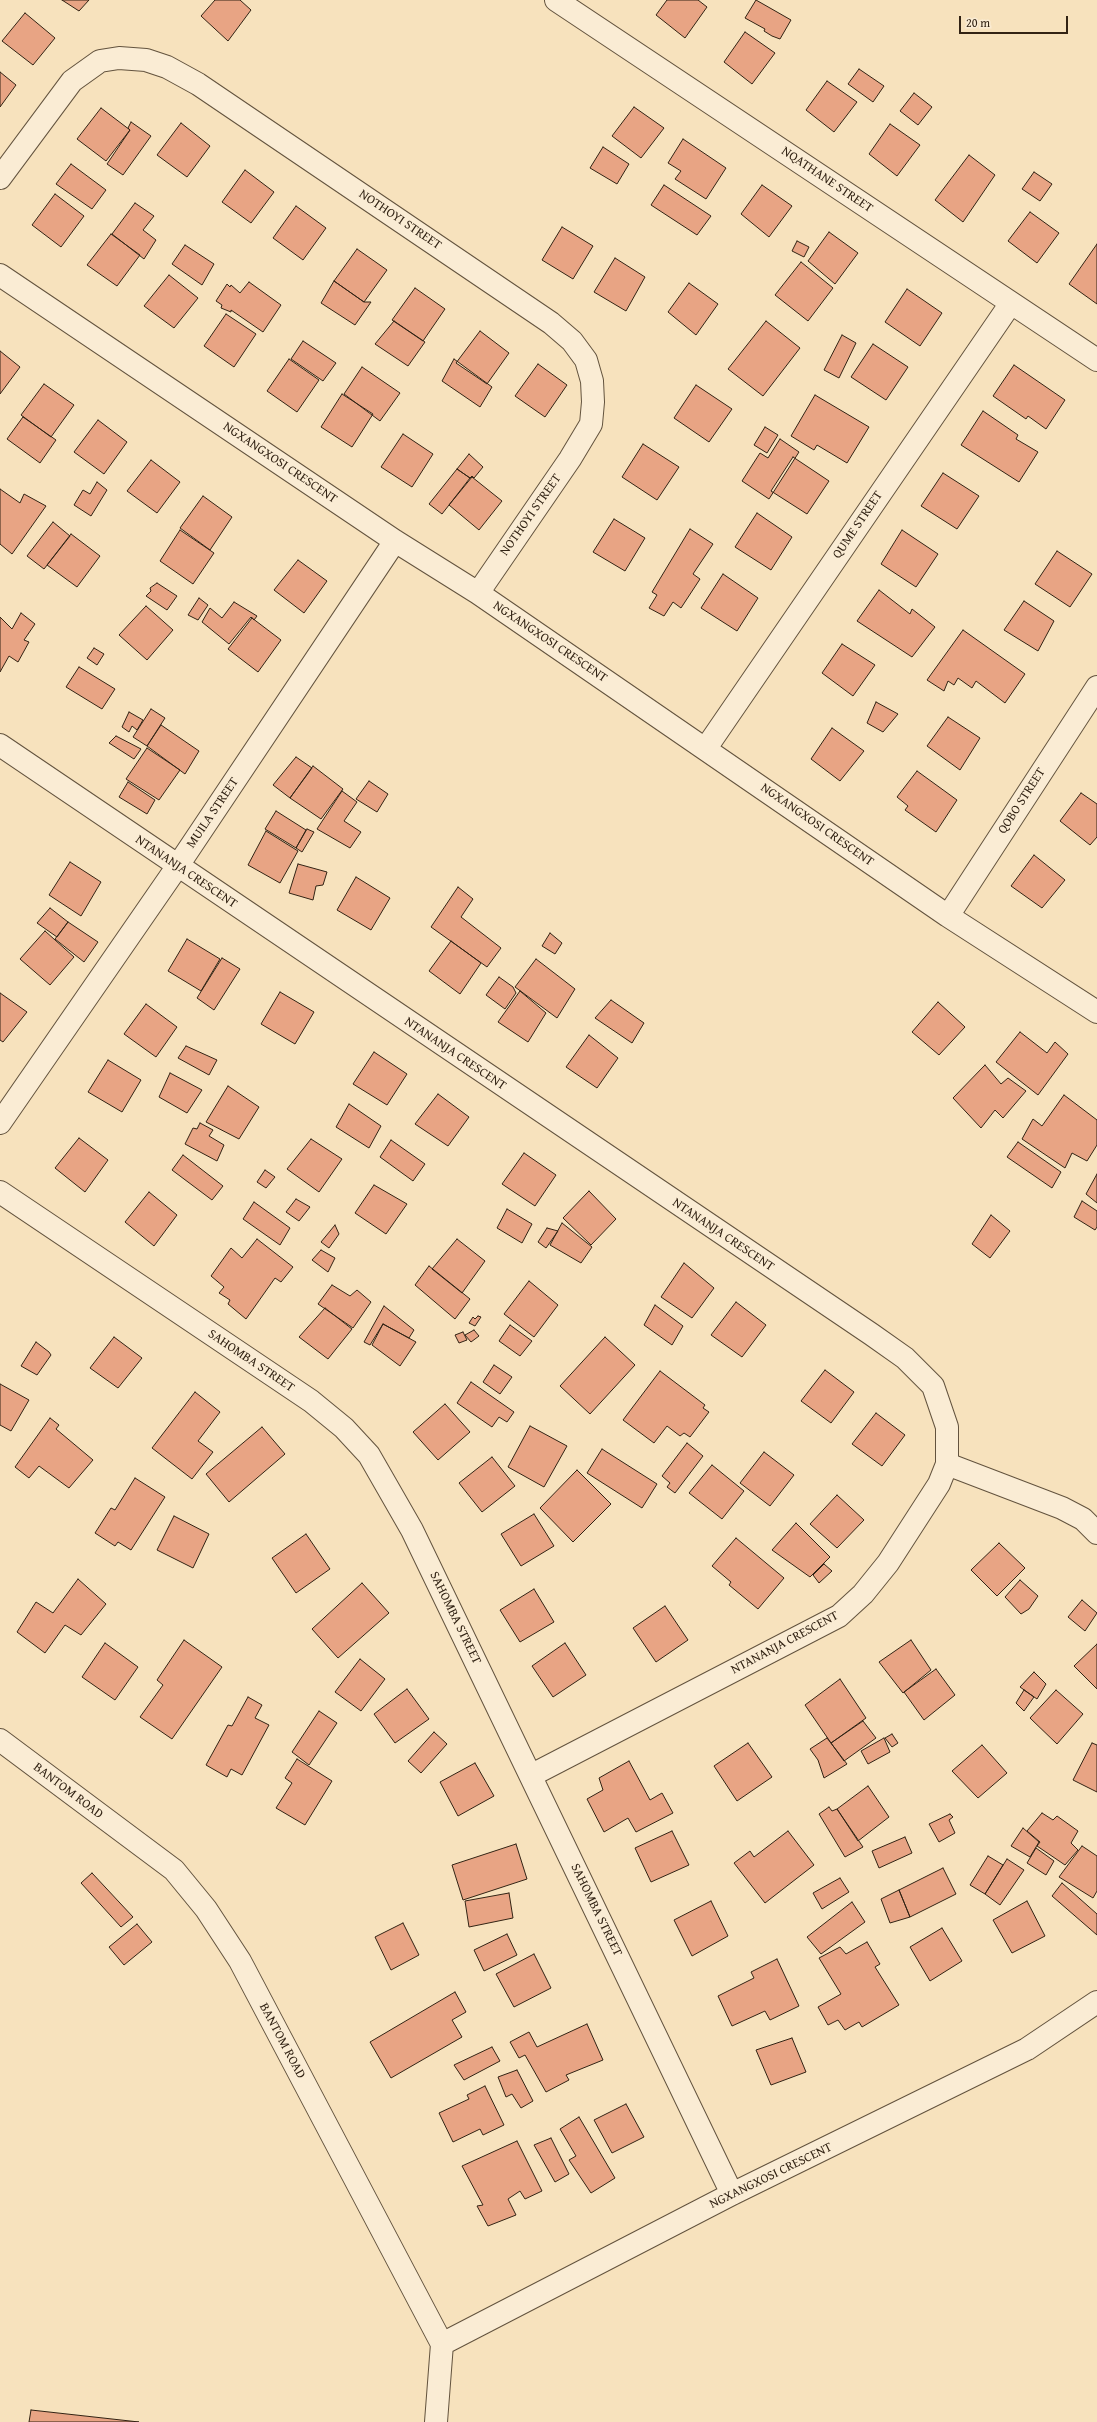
<!DOCTYPE html>
<style>
body{margin:0}
#map{position:relative;width:1097px;height:2422px;overflow:hidden;background:#f7e2bd;font-family:"Gentium Book Plus",serif}
canvas{display:block}
.scale{position:absolute;left:959px;top:16px;width:109px;height:18px;box-sizing:border-box;border:2px solid #322314;border-top:0;padding-left:5px;font-size:12px;line-height:14px;white-space:nowrap;color:#322314;-webkit-text-stroke:3px #faecd4;paint-order:stroke}
</style>
<div id="map">
<canvas width="1097" height="2422"></canvas>
<div class="scale">20 m</div>
</div>
<script>
const c = document.querySelector('canvas').getContext('2d');
c.lineJoin = 'round';
function fillPath(path, color) {
  c.fillStyle = color;
  c.fill(path, 'evenodd');
}
function shape(rows) {
  const path = new Path2D();
  for (const r of rows) {
    path.moveTo(r[0], r[1]);
    for (let i = 2; i < r.length; i += 2) path.lineTo(r[i], r[i + 1]);
  }
  return path;
}
function strokePath(path, color, width, dash) {
  c.strokeStyle = color;
  c.lineWidth = width;
  c.lineCap = dash ? 'butt' : 'round';
  c.setLineDash(dash || []);
  c.stroke(path);
}
function drawText(font, color, halo, rows, align = 'center') {
  c.font = font + ' "Gentium Book Plus",serif';
  c.lineWidth = 3;
  c.setLineDash([]);
  c.textBaseline = 'middle';
  c.strokeStyle = halo;
  c.fillStyle = color;
  for (const [text, x, y, turn = 0] of rows) {
    c.save();
    c.translate(x, y);
    c.rotate((+turn || 0) * Math.PI / 180);
    c.textAlign = isNaN(turn) ? turn : align;
    if (halo) c.strokeText(text, 0, 0);
    c.fillText(text, 0, 0);
    c.restore();
  }
}
const building = shape([
 [62,0,89,0,79,11,62,0],
 [215,0,240,0,251,10,228,41,201,16,215,0],
 [667,0,698,0,707,7,685,38,656,15,667,0],
 [756,0,791,20,780,39,772,36,764,31,765,29,745,18,756,0],
 [25,13,55,38,33,65,2,41,25,13],
 [745,32,775,53,752,84,724,62,745,32],
 [859,69,884,86,873,102,848,84,859,69],
 [0,72,16,85,0,107,0,72],
 [827,81,857,102,834,132,806,110,827,81],
 [914,93,932,107,918,125,900,111,914,93],
 [634,107,664,128,641,158,612,136,634,107],
 [101,108,130,130,106,161,77,139,101,108],
 [131,122,151,136,123,175,107,164,130,130,128,128,131,122],
 [181,123,210,146,187,177,157,155,181,123],
 [890,124,920,145,897,176,869,154,890,124],
 [683,139,726,168,706,199,675,179,681,171,668,163,683,139],
 [603,147,629,164,617,184,590,168,603,147],
 [969,155,995,175,963,222,935,200,969,155],
 [71,164,106,190,92,209,56,184,71,164],
 [245,170,274,192,251,223,222,202,245,170],
 [1034,172,1052,184,1040,201,1022,189,1034,172],
 [664,185,711,216,697,235,651,205,664,185],
 [762,185,792,206,769,237,741,214,762,185],
 [55,194,84,216,61,247,32,225,55,194],
 [135,203,154,216,143,230,156,240,144,259,112,234,135,203],
 [296,206,326,228,303,260,273,238,296,206],
 [1030,212,1059,233,1037,263,1008,241,1030,212],
 [562,227,593,246,573,279,542,260,562,227],
 [829,232,858,253,835,284,808,261,829,232],
 [111,234,140,255,117,286,87,265,111,234],
 [797,241,809,247,804,257,792,251,797,241],
 [1097,244,1097,304,1069,284,1097,244],
 [185,245,214,264,202,285,172,264,185,245],
 [357,249,387,270,364,302,334,281,357,249],
 [615,258,645,277,626,311,594,292,615,258],
 [801,262,833,288,808,321,775,295,801,262],
 [169,275,198,298,174,328,144,306,169,275],
 [334,281,364,302,371,302,355,325,321,303,334,281],
 [249,282,281,305,263,332,231,310,231,312,221,308,222,305,216,301,227,284,230,287,231,285,240,293,249,282],
 [689,283,718,304,696,335,668,312,689,283],
 [415,288,445,309,423,341,392,320,415,288],
 [907,289,942,313,920,346,885,322,907,289],
 [226,314,256,334,234,367,204,346,226,314],
 [394,321,425,342,408,366,375,344,394,321],
 [766,321,800,348,763,396,728,369,766,321],
 [480,331,509,353,487,384,456,363,480,331],
 [842,335,856,343,839,378,824,370,842,335],
 [303,341,336,363,323,381,291,359,303,341],
 [873,344,908,367,886,400,851,377,873,344],
 [0,351,20,367,0,394,0,351],
 [289,359,319,380,297,412,267,391,289,359],
 [454,359,492,387,480,407,442,381,454,359],
 [538,364,567,385,545,417,515,396,538,364],
 [1014,365,1065,400,1046,429,1028,416,1026,419,993,396,1014,365],
 [362,367,400,393,380,421,344,394,362,367],
 [44,384,74,405,51,437,21,415,44,384],
 [696,385,732,409,709,442,674,418,696,385],
 [342,394,373,414,352,447,321,427,342,394],
 [815,395,869,427,847,463,817,445,814,450,791,436,815,395],
 [983,411,1018,435,1016,439,1038,452,1019,482,961,445,983,411],
 [23,417,56,440,40,463,7,439,23,417],
 [98,420,127,442,104,474,74,452,98,420],
 [765,427,778,435,767,453,754,445,765,427],
 [403,434,433,454,412,487,381,467,403,434],
 [780,439,799,452,769,499,742,481,760,453,768,458,780,439],
 [643,444,679,467,657,500,622,477,643,444],
 [469,454,483,467,474,478,472,476,470,478,457,469,469,454],
 [793,457,829,481,807,514,771,491,793,457],
 [151,460,180,482,157,513,127,491,151,460],
 [457,469,470,478,442,514,429,504,457,469],
 [943,473,979,496,957,529,921,506,943,473],
 [472,477,502,501,479,530,449,505,472,477],
 [97,482,107,490,91,516,74,505,83,490,90,494,97,482],
 [0,489,20,503,24,494,46,506,12,554,0,544,0,489],
 [203,496,232,517,210,550,180,528,203,496],
 [757,513,792,537,771,570,735,547,757,513],
 [614,519,645,538,625,571,593,552,614,519],
 [53,522,70,536,44,569,27,556,53,522],
 [690,529,713,544,693,574,700,579,681,608,673,602,664,616,649,608,657,595,652,592,690,529],
 [180,530,214,553,193,584,160,561,180,530],
 [902,530,938,554,916,587,881,564,902,530],
 [71,534,100,556,77,587,47,565,71,534],
 [1057,551,1092,574,1070,607,1035,584,1057,551],
 [298,560,327,581,304,613,274,590,298,560],
 [723,574,758,598,737,631,701,608,723,574],
 [157,583,177,596,167,610,146,596,151,591,150,588,157,583],
 [879,590,910,614,912,609,935,627,912,657,857,621,879,590],
 [199,598,208,605,198,620,188,615,199,598],
 [1024,601,1054,621,1038,651,1004,630,1024,601],
 [234,602,257,616,254,620,251,617,229,644,202,622,210,608,222,618,234,602],
 [146,606,173,630,147,660,119,635,146,606],
 [21,613,35,624,24,640,29,642,18,662,9,656,0,672,0,617,12,629,21,613],
 [252,618,281,640,258,672,228,649,252,618],
 [963,630,1025,674,1005,703,976,681,972,688,958,678,954,685,948,681,944,691,927,680,963,630],
 [842,644,875,665,853,696,822,673,842,644],
 [94,648,104,654,97,665,87,658,94,648],
 [79,667,115,689,102,709,66,687,79,667],
 [876,702,898,714,883,732,867,723,876,702],
 [151,709,165,718,147,746,133,737,151,709],
 [129,712,143,720,137,730,132,726,129,732,122,727,129,712],
 [948,717,980,738,960,770,927,746,948,717],
 [161,725,199,751,185,774,147,746,161,725],
 [832,728,864,751,840,781,811,759,832,728],
 [116,736,141,749,134,759,109,743,116,736],
 [147,748,180,770,159,800,126,779,147,748],
 [296,757,312,768,290,798,273,785,296,757],
 [313,766,343,789,321,819,290,798,313,766],
 [917,771,957,800,936,832,905,810,908,806,897,797,917,771],
 [369,781,388,794,377,812,356,799,369,781],
 [128,782,155,800,147,814,119,797,128,782],
 [342,791,357,802,344,821,361,832,350,848,317,829,342,791],
 [1081,793,1097,804,1097,837,1090,845,1060,821,1081,793],
 [276,811,306,830,296,848,265,829,276,811],
 [307,829,314,832,302,852,296,848,307,829],
 [266,831,298,851,280,883,248,865,266,831],
 [1034,855,1065,880,1042,908,1011,886,1034,855],
 [70,862,101,882,81,916,49,895,70,862],
 [298,864,327,872,323,885,316,886,313,900,289,893,298,864],
 [356,877,390,898,371,930,337,910,356,877],
 [458,887,473,899,461,917,501,948,487,967,431,927,458,887],
 [50,908,68,922,57,937,37,923,50,908],
 [68,922,98,942,84,962,55,939,68,922],
 [45,931,74,957,50,985,20,959,45,931],
 [550,933,562,943,555,954,542,946,550,933],
 [187,939,220,959,201,991,168,971,187,939],
 [451,941,481,963,460,994,429,971,451,941],
 [222,958,240,969,214,1010,197,998,222,958],
 [536,959,575,989,557,1018,515,987,536,959],
 [499,977,513,987,516,993,505,1009,486,995,499,977],
 [520,991,546,1013,528,1042,498,1022,520,991],
 [280,992,314,1012,295,1044,261,1024,280,992],
 [0,993,27,1012,3,1042,0,1040,0,993],
 [611,1000,644,1023,632,1043,595,1018,611,1000],
 [938,1002,965,1027,939,1055,912,1032,938,1002],
 [146,1004,177,1027,156,1057,124,1034,146,1004],
 [1020,1032,1047,1053,1055,1042,1068,1054,1038,1095,996,1062,1020,1032],
 [589,1035,618,1058,597,1088,566,1067,589,1035],
 [186,1046,217,1060,209,1075,178,1058,186,1046],
 [374,1052,407,1074,387,1105,353,1084,374,1052],
 [108,1060,141,1080,122,1112,88,1092,108,1060],
 [985,1065,1001,1084,1008,1078,1026,1091,1003,1118,995,1110,981,1128,953,1098,985,1065],
 [170,1073,202,1090,187,1113,159,1097,170,1073],
 [228,1086,259,1107,239,1139,206,1122,228,1086],
 [438,1094,469,1117,448,1146,415,1124,438,1094],
 [1064,1095,1097,1120,1097,1145,1087,1161,1072,1153,1065,1168,1022,1139,1033,1119,1042,1126,1064,1095],
 [349,1104,381,1126,369,1148,336,1127,349,1104],
 [200,1123,213,1130,209,1136,224,1145,217,1161,185,1144,193,1128,197,1129,200,1123],
 [79,1138,108,1160,85,1192,55,1168,79,1138],
 [311,1139,342,1159,319,1192,287,1169,311,1139],
 [391,1140,425,1164,413,1181,380,1157,391,1140],
 [1018,1142,1061,1172,1052,1188,1007,1157,1018,1142],
 [524,1153,556,1175,535,1206,502,1184,524,1153],
 [183,1155,223,1186,212,1200,172,1170,183,1155],
 [265,1170,275,1177,266,1188,257,1182,265,1170],
 [1097,1174,1097,1203,1086,1194,1097,1174],
 [374,1185,407,1204,386,1234,355,1213,374,1185],
 [589,1191,616,1219,591,1245,563,1218,589,1191],
 [149,1192,177,1215,154,1246,125,1222,149,1192],
 [296,1199,310,1207,299,1221,286,1212,296,1199],
 [1082,1201,1097,1211,1097,1227,1095,1230,1074,1217,1082,1201],
 [254,1202,290,1228,280,1245,243,1219,254,1202],
 [507,1209,532,1224,522,1243,497,1228,507,1209],
 [991,1215,1010,1231,990,1258,972,1244,991,1215],
 [562,1223,592,1247,581,1263,550,1245,562,1223],
 [335,1225,339,1234,329,1248,321,1242,335,1225],
 [547,1228,558,1231,546,1248,538,1242,547,1228],
 [257,1239,293,1267,281,1282,275,1278,246,1319,228,1304,230,1300,219,1293,224,1287,211,1276,231,1248,242,1258,257,1239],
 [457,1239,485,1261,462,1293,432,1269,457,1239],
 [321,1250,335,1258,328,1272,312,1260,321,1250],
 [684,1263,714,1288,692,1318,661,1297,684,1263],
 [429,1266,470,1299,455,1319,415,1285,429,1266],
 [529,1281,558,1305,534,1337,504,1314,529,1281],
 [332,1285,350,1296,357,1290,371,1302,353,1328,318,1304,332,1285],
 [736,1302,766,1325,742,1357,711,1335,736,1302],
 [655,1305,683,1326,672,1345,644,1325,655,1305],
 [384,1306,414,1330,409,1338,383,1324,370,1345,364,1342,384,1306],
 [325,1308,352,1329,328,1359,299,1337,325,1308],
 [478,1316,481,1317,475,1326,469,1323,473,1317,475,1319,478,1316],
 [383,1324,416,1342,400,1366,372,1345,383,1324],
 [510,1325,532,1341,520,1356,499,1341,510,1325],
 [474,1330,479,1336,471,1342,465,1335,474,1330],
 [463,1332,467,1340,459,1343,455,1335,463,1332],
 [114,1337,142,1358,118,1388,90,1368,114,1337],
 [605,1337,635,1365,590,1414,560,1386,605,1337],
 [36,1342,49,1352,51,1355,37,1375,21,1366,36,1342],
 [494,1365,512,1377,500,1394,483,1382,494,1365],
 [825,1370,854,1392,831,1423,801,1401,825,1370],
 [660,1371,705,1405,703,1408,709,1412,690,1437,684,1433,680,1436,667,1426,654,1443,623,1420,660,1371],
 [471,1382,514,1412,507,1422,499,1417,492,1427,457,1403,471,1382],
 [0,1384,29,1400,11,1431,0,1425,0,1384],
 [195,1392,220,1412,198,1441,213,1452,192,1479,152,1448,195,1392],
 [445,1404,470,1432,438,1460,413,1432,445,1404],
 [876,1413,905,1435,882,1466,852,1444,876,1413],
 [50,1418,59,1425,56,1429,93,1460,69,1488,39,1466,29,1478,15,1467,50,1418],
 [530,1426,567,1446,544,1487,508,1467,530,1426],
 [262,1427,285,1454,229,1502,206,1474,262,1427],
 [687,1443,703,1456,675,1493,667,1487,670,1483,662,1476,687,1443],
 [602,1449,657,1484,642,1508,587,1473,602,1449],
 [764,1452,794,1475,770,1506,740,1483,764,1452],
 [492,1457,515,1486,482,1512,459,1483,492,1457],
 [712,1465,744,1491,722,1519,689,1493,712,1465],
 [577,1470,611,1504,573,1542,540,1508,577,1470],
 [135,1478,165,1497,131,1550,118,1542,115,1546,95,1533,111,1508,115,1510,135,1478],
 [837,1495,864,1520,837,1548,810,1524,837,1495],
 [534,1514,554,1546,521,1566,501,1534,534,1514],
 [174,1516,209,1534,193,1568,157,1550,174,1516],
 [796,1523,830,1557,810,1577,772,1550,796,1523],
 [306,1534,330,1569,296,1593,272,1558,306,1534],
 [736,1538,784,1578,758,1609,729,1585,731,1582,712,1566,736,1538],
 [999,1543,1025,1568,997,1596,971,1570,999,1543],
 [824,1564,832,1571,819,1583,813,1575,824,1564],
 [78,1579,106,1604,81,1635,65,1625,45,1653,17,1632,36,1602,53,1613,78,1579],
 [1020,1580,1038,1596,1029,1609,1021,1614,1005,1597,1020,1580],
 [362,1583,389,1613,338,1658,312,1629,362,1583],
 [534,1589,554,1622,520,1642,500,1610,534,1589],
 [1082,1600,1097,1613,1085,1631,1068,1617,1082,1600],
 [665,1606,688,1640,656,1662,633,1628,665,1606],
 [184,1640,222,1667,172,1739,140,1717,163,1685,157,1680,184,1640],
 [911,1640,931,1670,903,1693,879,1662,911,1640],
 [105,1643,138,1667,115,1700,82,1677,105,1643],
 [565,1643,586,1675,553,1697,532,1666,565,1643],
 [1097,1644,1097,1689,1074,1666,1097,1644],
 [360,1659,385,1679,361,1711,335,1692,360,1659],
 [936,1669,955,1695,924,1720,904,1692,936,1669],
 [1034,1672,1046,1684,1037,1699,1020,1687,1034,1672],
 [840,1679,866,1718,831,1743,805,1705,840,1679],
 [407,1689,429,1719,395,1743,374,1714,407,1689],
 [1024,1690,1034,1697,1024,1711,1016,1703,1024,1690],
 [1056,1690,1083,1714,1057,1744,1030,1718,1056,1690],
 [248,1697,262,1705,255,1718,269,1725,242,1775,231,1769,227,1777,206,1765,228,1725,232,1726,248,1697],
 [319,1711,337,1723,309,1765,292,1752,319,1711],
 [863,1721,876,1738,844,1761,831,1743,863,1721],
 [434,1732,447,1744,421,1773,408,1761,434,1732],
 [892,1734,898,1743,892,1747,885,1738,892,1734],
 [827,1738,847,1764,824,1778,818,1760,810,1749,827,1738],
 [884,1738,890,1752,868,1764,861,1751,884,1738],
 [748,1743,772,1777,737,1801,714,1766,748,1743],
 [1092,1743,1097,1745,1097,1792,1073,1780,1092,1743],
 [982,1745,1007,1773,978,1798,952,1771,982,1745],
 [297,1759,332,1781,305,1825,276,1808,292,1783,285,1778,297,1759],
 [629,1761,650,1800,662,1793,673,1813,636,1832,628,1818,604,1832,587,1799,603,1790,599,1778,629,1761],
 [475,1763,494,1796,458,1816,440,1782,475,1763],
 [868,1786,889,1817,858,1841,837,1809,868,1786],
 [829,1807,832,1811,837,1809,863,1847,845,1857,819,1814,829,1807],
 [1042,1813,1053,1820,1057,1816,1078,1831,1071,1843,1078,1850,1065,1865,1037,1846,1040,1842,1027,1831,1042,1813],
 [950,1814,953,1817,949,1820,955,1833,939,1842,929,1824,950,1814],
 [1023,1828,1039,1842,1030,1857,1011,1846,1023,1828],
 [672,1831,689,1865,651,1882,635,1848,672,1831],
 [788,1831,814,1865,765,1903,734,1863,750,1851,754,1857,788,1831],
 [905,1837,912,1853,879,1868,872,1851,905,1837],
 [516,1844,527,1879,463,1900,452,1865,516,1844],
 [1082,1846,1097,1856,1097,1891,1093,1898,1059,1877,1082,1846],
 [1036,1848,1054,1861,1046,1875,1027,1863,1036,1848],
 [988,1856,1003,1865,985,1894,970,1885,988,1856],
 [1007,1859,1024,1870,1000,1905,985,1894,1007,1859],
 [943,1868,956,1894,910,1917,899,1890,943,1868],
 [92,1873,133,1917,121,1927,81,1883,92,1873],
 [840,1878,849,1892,822,1909,813,1893,840,1878],
 [1062,1883,1097,1914,1097,1935,1052,1896,1062,1883],
 [899,1890,910,1917,890,1923,881,1899,899,1890],
 [509,1893,513,1918,469,1927,465,1901,509,1893],
 [711,1901,728,1936,692,1956,674,1920,711,1901],
 [1027,1901,1045,1936,1012,1953,993,1920,1027,1901],
 [852,1902,865,1922,821,1954,807,1937,852,1902],
 [403,1923,419,1955,391,1970,375,1937,403,1923],
 [137,1924,152,1942,124,1965,109,1947,137,1924],
 [942,1928,962,1961,930,1981,910,1947,942,1928],
 [507,1934,517,1955,484,1971,474,1950,507,1934],
 [867,1942,880,1964,875,1967,899,2005,862,2027,859,2022,845,2030,838,2020,828,2025,818,2007,841,1994,819,1958,840,1947,846,1954,867,1942],
 [534,1954,551,1988,514,2007,496,1974,534,1954],
 [777,1959,799,2006,770,2020,765,2011,732,2026,718,1996,754,1978,751,1972,777,1959],
 [455,1992,466,2012,452,2020,462,2037,391,2078,370,2042,455,1992],
 [587,2024,603,2060,566,2075,569,2080,546,2092,525,2055,519,2058,510,2042,529,2032,537,2047,587,2024],
 [792,2038,806,2072,771,2085,756,2050,792,2038],
 [492,2047,500,2061,464,2080,454,2065,492,2047],
 [517,2070,533,2101,521,2108,512,2094,506,2097,498,2077,517,2070],
 [485,2086,504,2125,483,2135,480,2129,453,2142,439,2113,469,2099,467,2095,485,2086],
 [626,2104,644,2137,612,2153,594,2120,626,2104],
 [579,2117,615,2178,591,2193,569,2160,576,2156,560,2129,579,2117],
 [551,2138,569,2174,555,2182,534,2145,551,2138],
 [517,2141,542,2191,525,2199,520,2191,508,2199,516,2215,488,2226,477,2206,483,2205,462,2166,517,2141],
 [31,2410,139,2422,29,2422,31,2410]
]);
fillPath(building, '#e8a484');
strokePath(building, '#322314', 1);
const street = shape([
 [556,0,1097,360],
 [0,178,72,81,100,61,119,58,146,60,167,67,198,84,551,323,572,341,586,360,592,381,593,402,591,424,570,459,478,593],
 [0,275,395,541,478,593,948,916,1097,1012],
 [0,745,871,1334,905,1358,933,1386,947,1427,947,1464,939,1484,888,1563,863,1594,839,1616,532,1775],
 [706,748,1011,303],
 [948,916,1097,687],
 [0,1123,177,867,395,541],
 [0,1192,311,1401,344,1428,369,1455,412,1530,732,2194],
 [947,1464,1062,1508,1083,1519,1097,1533],
 [0,1740,174,1870,206,1909,240,1961,442,2344,436,2422],
 [442,2344,732,2194,1027,2049,1097,2002]
]);
strokePath(street, '#63533e', 24);
strokePath(street, '#faecd4', 22);
drawText('13px', '#322314', '#faecd4', [
 ["NQATHANE STREET",827,180,34],
 ["NOTHOYI STREET",400,220,34],
 ["NGXANGXOSI CRESCENT",280,463,34],
 ["NOTHOYI STREET",531,515,-55],
 ["QUME STREET",858,525,-56],
 ["NGXANGXOSI CRESCENT",550,642,34],
 ["QOBO STREET",1022,801,-57],
 ["MUILA STREET",213,813,-56],
 ["NGXANGXOSI CRESCENT",817,825,35],
 ["NTANANJA CRESCENT",186,872,34],
 ["NTANANJA CRESCENT",455,1054,34],
 ["NTANANJA CRESCENT",723,1235,34],
 ["SAHOMBA STREET",251,1361,34],
 ["SAHOMBA STREET",455,1618,64],
 ["NTANANJA CRESCENT",785,1643,-28],
 ["BANTOM ROAD",68,1791,37],
 ["SAHOMBA STREET",596,1910,64],
 ["BANTOM ROAD",282,2041,62],
 ["NGXANGXOSI CRESCENT",771,2176,-26]
]);
</script>
